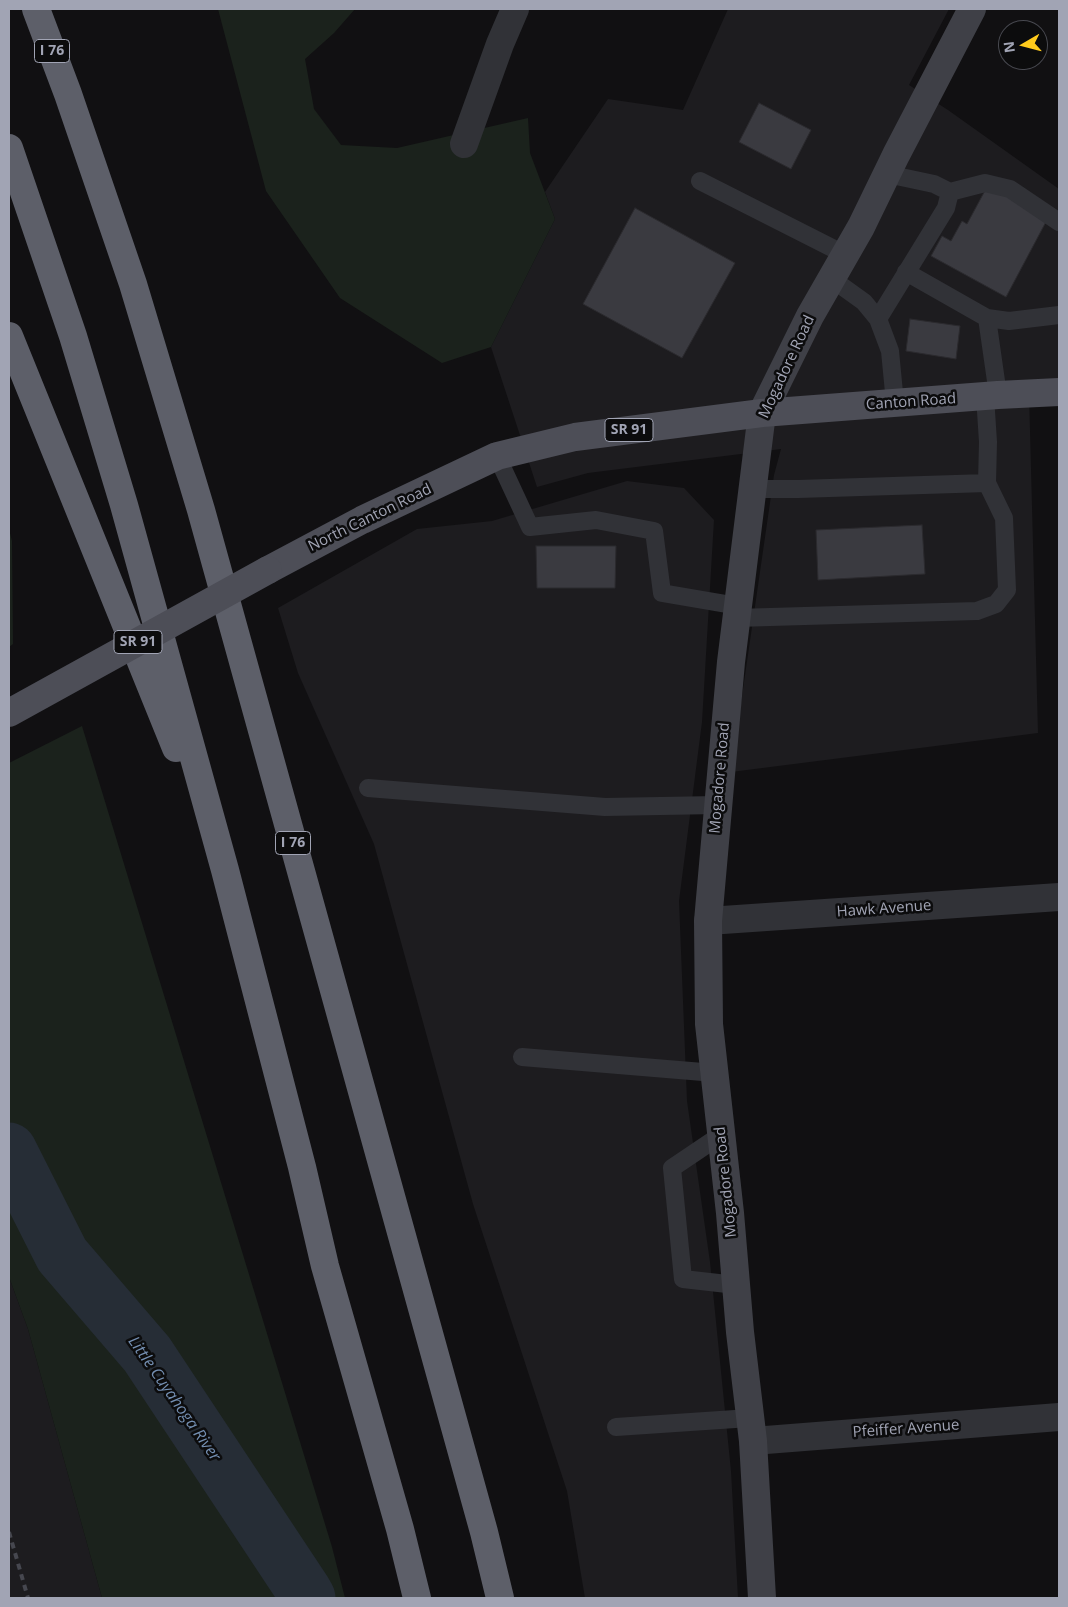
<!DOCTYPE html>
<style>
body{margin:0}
#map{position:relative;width:1068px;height:1607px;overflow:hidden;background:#111012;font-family:"Open Sans",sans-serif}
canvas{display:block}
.frame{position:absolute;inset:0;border:10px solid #a1a4b4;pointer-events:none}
.north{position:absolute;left:998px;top:20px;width:50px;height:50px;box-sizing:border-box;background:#0c0c0d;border:1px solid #484950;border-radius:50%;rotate:262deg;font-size:14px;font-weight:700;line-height:20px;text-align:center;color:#a1a4b4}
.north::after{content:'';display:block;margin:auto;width:18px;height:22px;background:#ffcb1c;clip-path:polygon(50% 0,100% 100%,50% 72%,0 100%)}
</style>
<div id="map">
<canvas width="1068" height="1607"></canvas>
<div class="frame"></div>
<div class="north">N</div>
</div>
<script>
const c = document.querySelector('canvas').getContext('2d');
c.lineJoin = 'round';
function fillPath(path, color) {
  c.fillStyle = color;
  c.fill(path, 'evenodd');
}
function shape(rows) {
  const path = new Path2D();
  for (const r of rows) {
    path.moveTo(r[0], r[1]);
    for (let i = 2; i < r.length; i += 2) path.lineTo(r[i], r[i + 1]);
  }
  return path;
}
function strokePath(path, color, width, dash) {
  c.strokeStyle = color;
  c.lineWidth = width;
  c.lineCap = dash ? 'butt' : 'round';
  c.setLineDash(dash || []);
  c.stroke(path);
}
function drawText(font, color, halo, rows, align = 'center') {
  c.font = font + ' "Open Sans",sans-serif';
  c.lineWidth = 5;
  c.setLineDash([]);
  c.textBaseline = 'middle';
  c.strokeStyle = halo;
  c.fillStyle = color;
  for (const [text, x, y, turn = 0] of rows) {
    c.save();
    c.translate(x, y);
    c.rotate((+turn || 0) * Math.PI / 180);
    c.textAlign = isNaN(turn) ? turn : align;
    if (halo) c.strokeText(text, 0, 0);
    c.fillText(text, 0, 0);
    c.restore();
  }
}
fillPath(shape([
 [728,9,949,9,909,85,948,110,1059,189,1059,391,1029,393,1038,733,731,772,774,475,781,449,588,473,537,487,491,347,555,219,545,192,608,99,683,110],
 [627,481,684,488,714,520,702,722,679,901,687,1101,710,1262,731,1471,738,1598,585,1598,567,1491,473,1204,374,844,298,673,278,608,417,529,492,521],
 [9,1277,28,1329,102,1598,9,1598]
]), '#1d1c1f');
fillPath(shape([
 [218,9,355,9,334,33,305,59,314,109,341,145,397,148,528,118,530,153,555,219,491,347,442,363,340,298,266,191],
 [9,529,12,541,13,644,9,647],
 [82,726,332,1547,345,1598,102,1598,28,1329,9,1277,9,763]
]), '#1b221c');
strokePath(shape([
 [9,1150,62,1255,147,1354,304,1591,308,1598]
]), '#262d36', 55);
const building = shape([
 [759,103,811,130,791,169,739,142,759,103],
 [988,185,1048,218,1006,297,931,256,942,236,951,241,962,221,967,224,988,185],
 [635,208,735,263,682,358,583,304,635,208],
 [910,319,960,326,956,359,906,351,910,319],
 [922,525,925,574,818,580,816,530,922,525],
 [536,546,616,546,615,588,537,588,536,546]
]);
fillPath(building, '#3a3a40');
strokePath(building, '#2b2a2e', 1);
strokePath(shape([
 [700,181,846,255],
 [950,192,985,183,1010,189,1059,222],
 [906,272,987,318,1009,321,1059,315],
 [832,279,864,302,878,319,890,351,895,403],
 [987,318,998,395],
 [878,319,946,208,950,192,934,184,887,174],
 [985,396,988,442,987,483],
 [497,456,530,527,596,520,654,531,662,593,738,606],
 [736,618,977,611,996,604,1007,590,1004,518,987,483,798,489,753,489],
 [368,788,605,807,717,805],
 [522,1057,715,1073],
 [721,1135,672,1168,683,1279,736,1285],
 [616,1427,750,1418]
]), '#313237', 18);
strokePath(shape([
 [464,144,500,44,515,9],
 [708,921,1059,897],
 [753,1441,1059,1417]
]), '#313237', 28);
strokePath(shape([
 [762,1598,753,1441,740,1332,730,1213,709,1024,708,921,731,662,762,413,810,316,861,227,896,155,972,9]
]), '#3f4047', 28);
strokePath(shape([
 [268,570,362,520,497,456,575,437,762,413,998,395,1059,392]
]), '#4d4e57', 28);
strokePath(shape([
 [36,9,68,94,133,284,201,510,484,1532,500,1598],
 [9,148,73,336,124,505,225,870,302,1167,325,1266,400,1529,417,1598],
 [9,336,176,748]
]), '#5d5f69', 28);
strokePath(shape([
 [9,1532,28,1598]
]), '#46474f', 4, [6, 5]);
strokePath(shape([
 [9,713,268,570]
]), '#4d4e57', 28);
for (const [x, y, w] of [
 [52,51,35],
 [629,430,48],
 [138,642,48],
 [293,843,35]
]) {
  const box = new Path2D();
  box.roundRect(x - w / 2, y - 11.5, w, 23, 4);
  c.fillStyle = '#0c0c0d';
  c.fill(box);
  strokePath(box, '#a1a4b4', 1);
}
drawText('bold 14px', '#a1a4b4', null, [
 ["I 76",52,51],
 ["SR 91",629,430],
 ["SR 91",138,642],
 ["I 76",293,843]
]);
drawText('15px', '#a1a4b4', '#0c0c0d', [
 ["Mogadore Road",787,367,-65],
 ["Canton Road",911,402,-4],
 ["North Canton Road",370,518,-26],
 ["Mogadore Road",720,778,-85],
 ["Hawk Avenue",884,909,-4],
 ["Mogadore Road",726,1182,-96],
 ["Pfeiffer Avenue",906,1429,-4]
]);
drawText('italic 16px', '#748fb2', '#0c0c0d', [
 ["Little Cuyahoga River",174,1399,55]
]);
</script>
